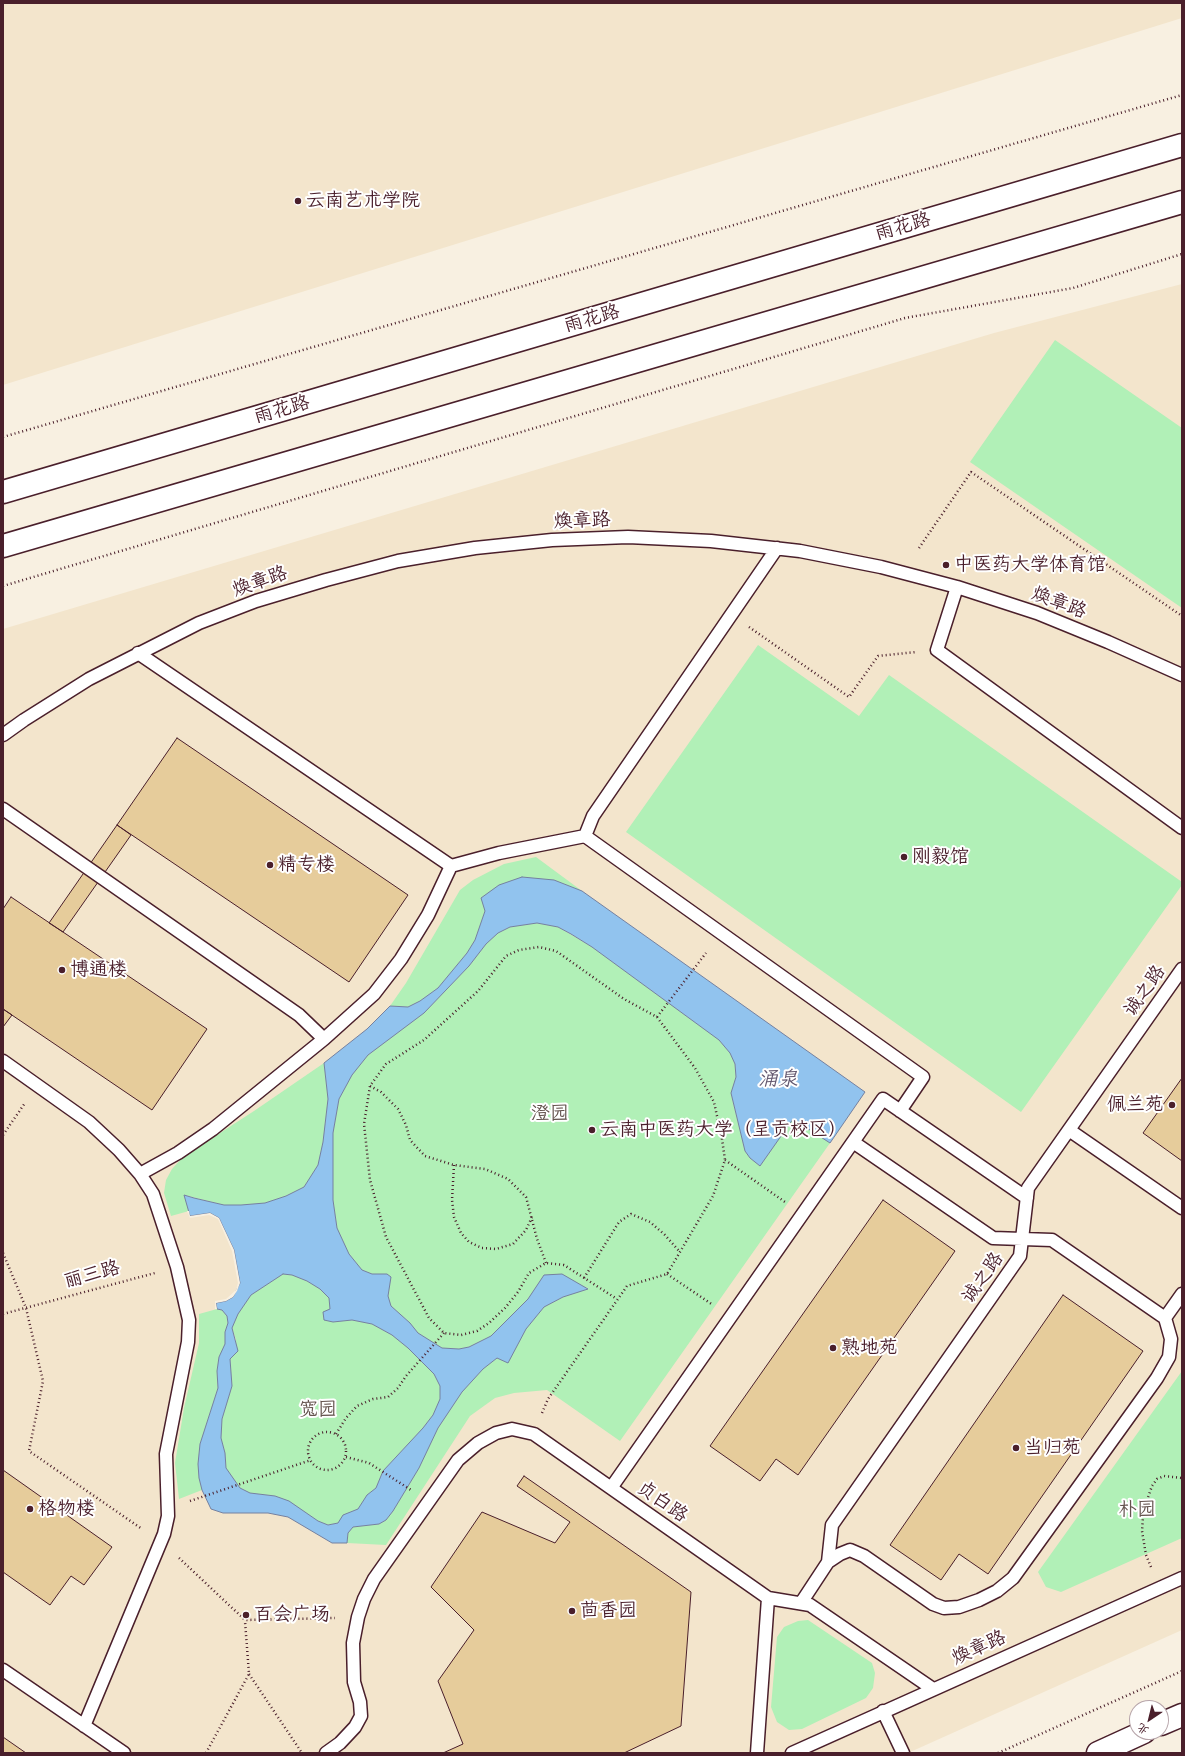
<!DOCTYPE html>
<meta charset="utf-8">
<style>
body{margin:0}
#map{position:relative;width:1185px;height:1756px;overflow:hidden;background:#f8f0e1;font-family:Caveat,"LXGW WenKai TC",sans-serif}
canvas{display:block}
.frame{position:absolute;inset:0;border:4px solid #4a1f2b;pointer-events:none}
.north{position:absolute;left:1129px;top:1700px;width:40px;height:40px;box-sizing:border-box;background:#fff;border:1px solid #b7a5aa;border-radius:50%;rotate:215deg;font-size:11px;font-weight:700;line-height:16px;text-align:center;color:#4a1f2b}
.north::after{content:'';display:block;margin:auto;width:14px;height:18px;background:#4a1f2b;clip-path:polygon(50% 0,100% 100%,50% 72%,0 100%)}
</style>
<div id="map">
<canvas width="1185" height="1756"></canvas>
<div class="frame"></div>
<div class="north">北</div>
</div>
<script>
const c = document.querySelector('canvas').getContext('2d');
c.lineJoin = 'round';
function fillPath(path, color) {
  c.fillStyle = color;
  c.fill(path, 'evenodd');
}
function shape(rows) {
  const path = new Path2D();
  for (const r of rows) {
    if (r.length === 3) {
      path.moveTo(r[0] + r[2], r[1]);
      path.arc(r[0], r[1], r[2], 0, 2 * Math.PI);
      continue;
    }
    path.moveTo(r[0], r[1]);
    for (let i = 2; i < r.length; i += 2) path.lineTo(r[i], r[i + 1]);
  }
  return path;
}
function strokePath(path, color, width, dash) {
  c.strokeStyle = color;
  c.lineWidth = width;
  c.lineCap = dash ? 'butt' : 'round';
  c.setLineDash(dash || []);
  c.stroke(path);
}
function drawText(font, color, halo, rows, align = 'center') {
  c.font = font + ' Caveat,"LXGW WenKai TC",sans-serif';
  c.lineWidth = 4;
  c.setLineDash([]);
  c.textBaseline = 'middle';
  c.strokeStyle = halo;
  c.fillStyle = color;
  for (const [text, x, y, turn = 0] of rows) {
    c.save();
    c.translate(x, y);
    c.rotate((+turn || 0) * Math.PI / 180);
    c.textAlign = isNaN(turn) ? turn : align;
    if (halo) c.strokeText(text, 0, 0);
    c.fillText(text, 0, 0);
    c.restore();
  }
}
fillPath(shape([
 [3,3,1182,3,1182,18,3,385],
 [1182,284,1182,1630,908,1753,3,1753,3,629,994,333]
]), '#f3e5cc');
fillPath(shape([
 [1055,340,1182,428,1182,608,970,462],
 [758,645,859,716,889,675,1182,882,1182,885,1021,1112,626,832],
 [536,857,582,891,554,880,485,911,475,940,467,953,438,988,420,1001,408,1007,390,1006,406,983,460,890,473,880,504,864],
 [537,923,558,927,592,947,719,1040,730,1053,735,1064,736,1077,731,1094,745,1151,750,1158,760,1166,793,1119,830,1143,620,1441,547,1390,514,1393,495,1398,470,1416,386,1545,347,1543,348,1533,353,1527,379,1524,386,1520,393,1511,419,1468,438,1428,462,1392,483,1369,497,1358,508,1362,526,1329,544,1307,563,1297,588,1288,544,1275,528,1299,491,1336,469,1347,459,1349,442,1348,418,1333,410,1323,391,1306,388,1296,389,1284,381,1274,372,1274,362,1270,349,1254,337,1228,333,1200,333,1133,339,1099,352,1075,368,1055,424,1013,469,966,486,944,498,933,510,927],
 [324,1063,328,1099,323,1142,318,1165,304,1187,286,1196,265,1203,241,1205,224,1205,184,1195,189,1211,171,1216,164,1193,166,1180,172,1169,183,1157,254,1111],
 [283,1274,292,1275,307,1281,320,1289,329,1298,333,1322,352,1320,372,1324,392,1335,408,1348,434,1374,440,1386,440,1400,433,1415,423,1428,383,1471,376,1488,367,1495,358,1510,350,1512,338,1523,328,1525,318,1521,303,1511,275,1496,250,1493,240,1488,226,1468,225,1453,221,1438,222,1419,232,1386,230,1359,236,1340,232,1328,238,1314,251,1295],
 [217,1309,222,1310,227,1316,228,1323,225,1332,225,1344,219,1357,217,1371,218,1388,200,1444,198,1464,199,1478,202,1490,179,1499,175,1463,184,1408,199,1343,199,1314],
 [1182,1371,1182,1538,1061,1592,1046,1587,1038,1572],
 [808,1620,872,1663,875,1673,873,1688,866,1698,802,1729,789,1730,777,1722,771,1707,777,1637,784,1627,798,1621]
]), '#b1f0b7');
const water = shape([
 [522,877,554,880,582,891,865,1092,830,1143,793,1119,760,1166,750,1158,745,1151,731,1093,736,1077,735,1064,730,1053,719,1040,592,947,571,934,558,927,537,923,510,927,498,933,486,944,469,966,424,1013,368,1055,352,1075,339,1099,333,1133,333,1200,337,1228,349,1254,362,1270,372,1274,387,1274,391,1277,388,1296,391,1306,410,1323,418,1333,442,1348,459,1349,469,1347,491,1336,528,1299,544,1275,562,1274,588,1289,563,1297,544,1307,526,1329,508,1363,497,1358,483,1369,462,1392,438,1428,419,1468,393,1511,386,1520,379,1524,353,1527,348,1533,347,1543,332,1543,288,1517,268,1513,223,1513,211,1509,202,1490,199,1478,198,1464,200,1444,218,1388,217,1371,219,1357,225,1344,225,1332,228,1323,227,1316,222,1310,217,1309,216,1303,226,1301,233,1297,240,1283,234,1250,219,1218,210,1213,190,1216,184,1195,194,1198,224,1205,241,1205,265,1203,286,1196,304,1187,318,1165,323,1142,328,1099,324,1063,367,1029,390,1006,408,1007,420,1001,438,988,467,953,475,940,485,911,481,898,499,885,522,877],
 [283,1274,292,1275,307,1281,320,1289,329,1298,330,1309,323,1312,324,1320,333,1322,352,1320,372,1324,392,1335,408,1348,434,1374,440,1386,440,1399,433,1415,423,1428,383,1471,376,1488,367,1495,358,1509,343,1515,338,1523,328,1525,318,1521,289,1501,275,1496,250,1493,240,1488,226,1468,225,1453,221,1438,222,1419,232,1386,230,1359,238,1351,232,1328,238,1314,251,1295,283,1274]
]);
fillPath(water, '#91c3ee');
strokePath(water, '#7581a0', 1);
fillPath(shape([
 [187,1211,189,1211,190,1216,210,1213,219,1218,234,1250,240,1283,237,1291,233,1297,226,1301,216,1303,217,1309,215,1309,215,1301,226,1299,236,1290,238,1283,232,1251,218,1219,209,1215,190,1218]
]), '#f8f0e1');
const building = shape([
 [177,738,408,895,349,982,117,825,177,738],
 [117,825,131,835,63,932,49,923,117,825],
 [11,897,207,1029,152,1110,3,1009,3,909,11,897],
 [3,1009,12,1015,3,1027,3,1009],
 [1182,1078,1182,1161,1143,1133,1182,1078],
 [883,1200,955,1251,798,1475,776,1459,760,1481,710,1446,883,1200],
 [1063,1295,1143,1351,988,1574,959,1554,941,1580,890,1545,1063,1295],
 [3,1470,112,1547,84,1585,71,1576,50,1605,3,1572,3,1470],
 [524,1476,691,1592,681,1726,624,1753,443,1753,463,1744,438,1681,474,1630,431,1587,482,1512,555,1543,570,1522,517,1486,524,1476],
 [3,1737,26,1753,3,1753,3,1737]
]);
fillPath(building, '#e6cc9b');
strokePath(building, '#4a1f2b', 1);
const lane = shape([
 [777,548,593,816,585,836,923,1077,900,1111],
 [957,587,937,650,1182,828],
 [138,653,451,866,499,853,585,836],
 [3,735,24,720,89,679,199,623,256,601,326,580,398,561,475,548,552,540,628,537,711,541,800,551,881,567,957,587,1037,613,1108,642,1182,675],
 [3,809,299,1015,324,1039],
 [3,1061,89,1122,119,1150,140,1174,153,1194,177,1267,189,1320,188,1342,166,1454,168,1516,164,1534,84,1726],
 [1069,1130,1182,1208],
 [853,1142,993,1238,1052,1240,1165,1318],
 [140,1174,178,1153,213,1129,324,1039,374,994,401,959,428,915,451,866],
 [611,1488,883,1099,1027,1198],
 [828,1562,840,1554,850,1550,864,1556,933,1604,944,1608,959,1607,979,1600,997,1591,1013,1578,1157,1378,1169,1357,1171,1339,1165,1318,1182,1294],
 [801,1603,828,1562,832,1525,1020,1256,1028,1188,1182,969],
 [3,1670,124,1753],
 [883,1711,903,1753],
 [326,1753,340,1743,355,1727,361,1716,360,1702,354,1682,353,1643,358,1617,364,1599,374,1579,458,1460,478,1443,496,1433,512,1429,534,1434,768,1598,810,1605,933,1689],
 [757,1753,768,1598],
 [792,1753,1182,1578]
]);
const secondary = shape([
 [3,492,1182,145],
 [3,546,1182,202],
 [1161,1724,1182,1715],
 [1098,1753,1144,1732]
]);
strokePath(lane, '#4a1f2b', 15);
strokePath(secondary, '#4a1f2b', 25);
strokePath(shape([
 [3,437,1182,95],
 [919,548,971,472,1182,616],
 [3,586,905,318,1073,288,1182,254],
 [749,627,849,697,878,656,916,652],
 [657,1017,706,953],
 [370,1086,381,1092,398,1109,406,1125,410,1140,425,1156,454,1165,485,1169,508,1179,526,1197,537,1239,546,1263],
 [3,1135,25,1103],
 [725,1160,785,1202],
 [454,1165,452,1200,454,1217,461,1233,469,1242,482,1248,496,1249,513,1244,526,1230,532,1217],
 [3,1253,26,1308,43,1381,29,1451,142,1529],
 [667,1274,713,1305],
 [584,1278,619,1222,631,1214,650,1222,665,1235,680,1252],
 [3,1314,155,1273],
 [542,1413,548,1399,627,1286,667,1274,713,1196,725,1160,722,1139,714,1102,695,1068,657,1017,624,999,556,951,539,947,519,950,506,956,478,991,424,1040,386,1064,370,1086,364,1124,370,1180,386,1237,429,1318,444,1333,461,1335,477,1331,489,1323,505,1308,518,1292,529,1273,546,1263,564,1265,617,1299],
 [327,1451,19],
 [336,1434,346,1418,357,1406,373,1399,388,1397,398,1388,406,1376,444,1333],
 [346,1457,369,1463,411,1490],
 [190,1501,311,1460],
 [179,1558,245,1620,335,1618],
 [1151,1567,1146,1555,1142,1531,1143,1517,1147,1500,1152,1486,1157,1479,1164,1476,1182,1478],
 [249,1674,302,1753],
 [206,1753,249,1674,245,1621],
 [998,1753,1182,1671]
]), '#4a1f2b', 2.5, [1, 3]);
strokePath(lane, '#fff', 12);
strokePath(secondary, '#fff', 22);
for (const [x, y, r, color] of [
 [298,201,4,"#4a1f2b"],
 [946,565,4,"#4a1f2b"],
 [904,857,4,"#4a1f2b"],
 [270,865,4,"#4a1f2b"],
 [62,970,4,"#4a1f2b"],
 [1172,1105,4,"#4a1f2b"],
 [592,1130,4,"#4a1f2b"],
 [833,1348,4,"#4a1f2b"],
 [1016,1448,4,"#4a1f2b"],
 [30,1509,4,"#4a1f2b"],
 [572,1611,4,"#4a1f2b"],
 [246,1615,4,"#4a1f2b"]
]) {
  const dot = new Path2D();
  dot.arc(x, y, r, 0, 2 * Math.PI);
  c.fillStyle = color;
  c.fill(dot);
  strokePath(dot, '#fff', 1.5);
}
drawText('19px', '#4a1f2b', '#fff', [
 ["云南艺术学院",306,201],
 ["中医药大学体育馆",954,565],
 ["刚毅馆",912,857],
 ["精专楼",278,865],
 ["博通楼",70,970],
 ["佩兰苑",1164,1105,"right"],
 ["云南中医药大学（呈贡校区）",600,1130],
 ["熟地苑",841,1348],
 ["当归苑",1024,1448],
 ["格物楼",38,1509],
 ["茴香园",580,1611],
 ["百会广场",254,1615]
], 'left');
drawText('19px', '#4a1f2b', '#fff', [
 ["雨花路",903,227,-16],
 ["雨花路",592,319,-16],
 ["雨花路",282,410,-16],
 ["焕章路",582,521,-2],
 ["焕章路",260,582,-19],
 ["焕章路",1059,603,21],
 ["诚之路",1145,991,-55],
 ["丽三路",92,1275,-15],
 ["诚之路",983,1278,-55],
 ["贞白路",662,1502,35],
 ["焕章路",979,1648,-24]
]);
drawText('19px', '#64534e', '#fff', [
 ["澄园",550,1114],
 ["宽园",318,1410],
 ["朴园",1137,1510]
]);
drawText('italic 20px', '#63586f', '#fff', [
 ["涌泉",778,1080]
]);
</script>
